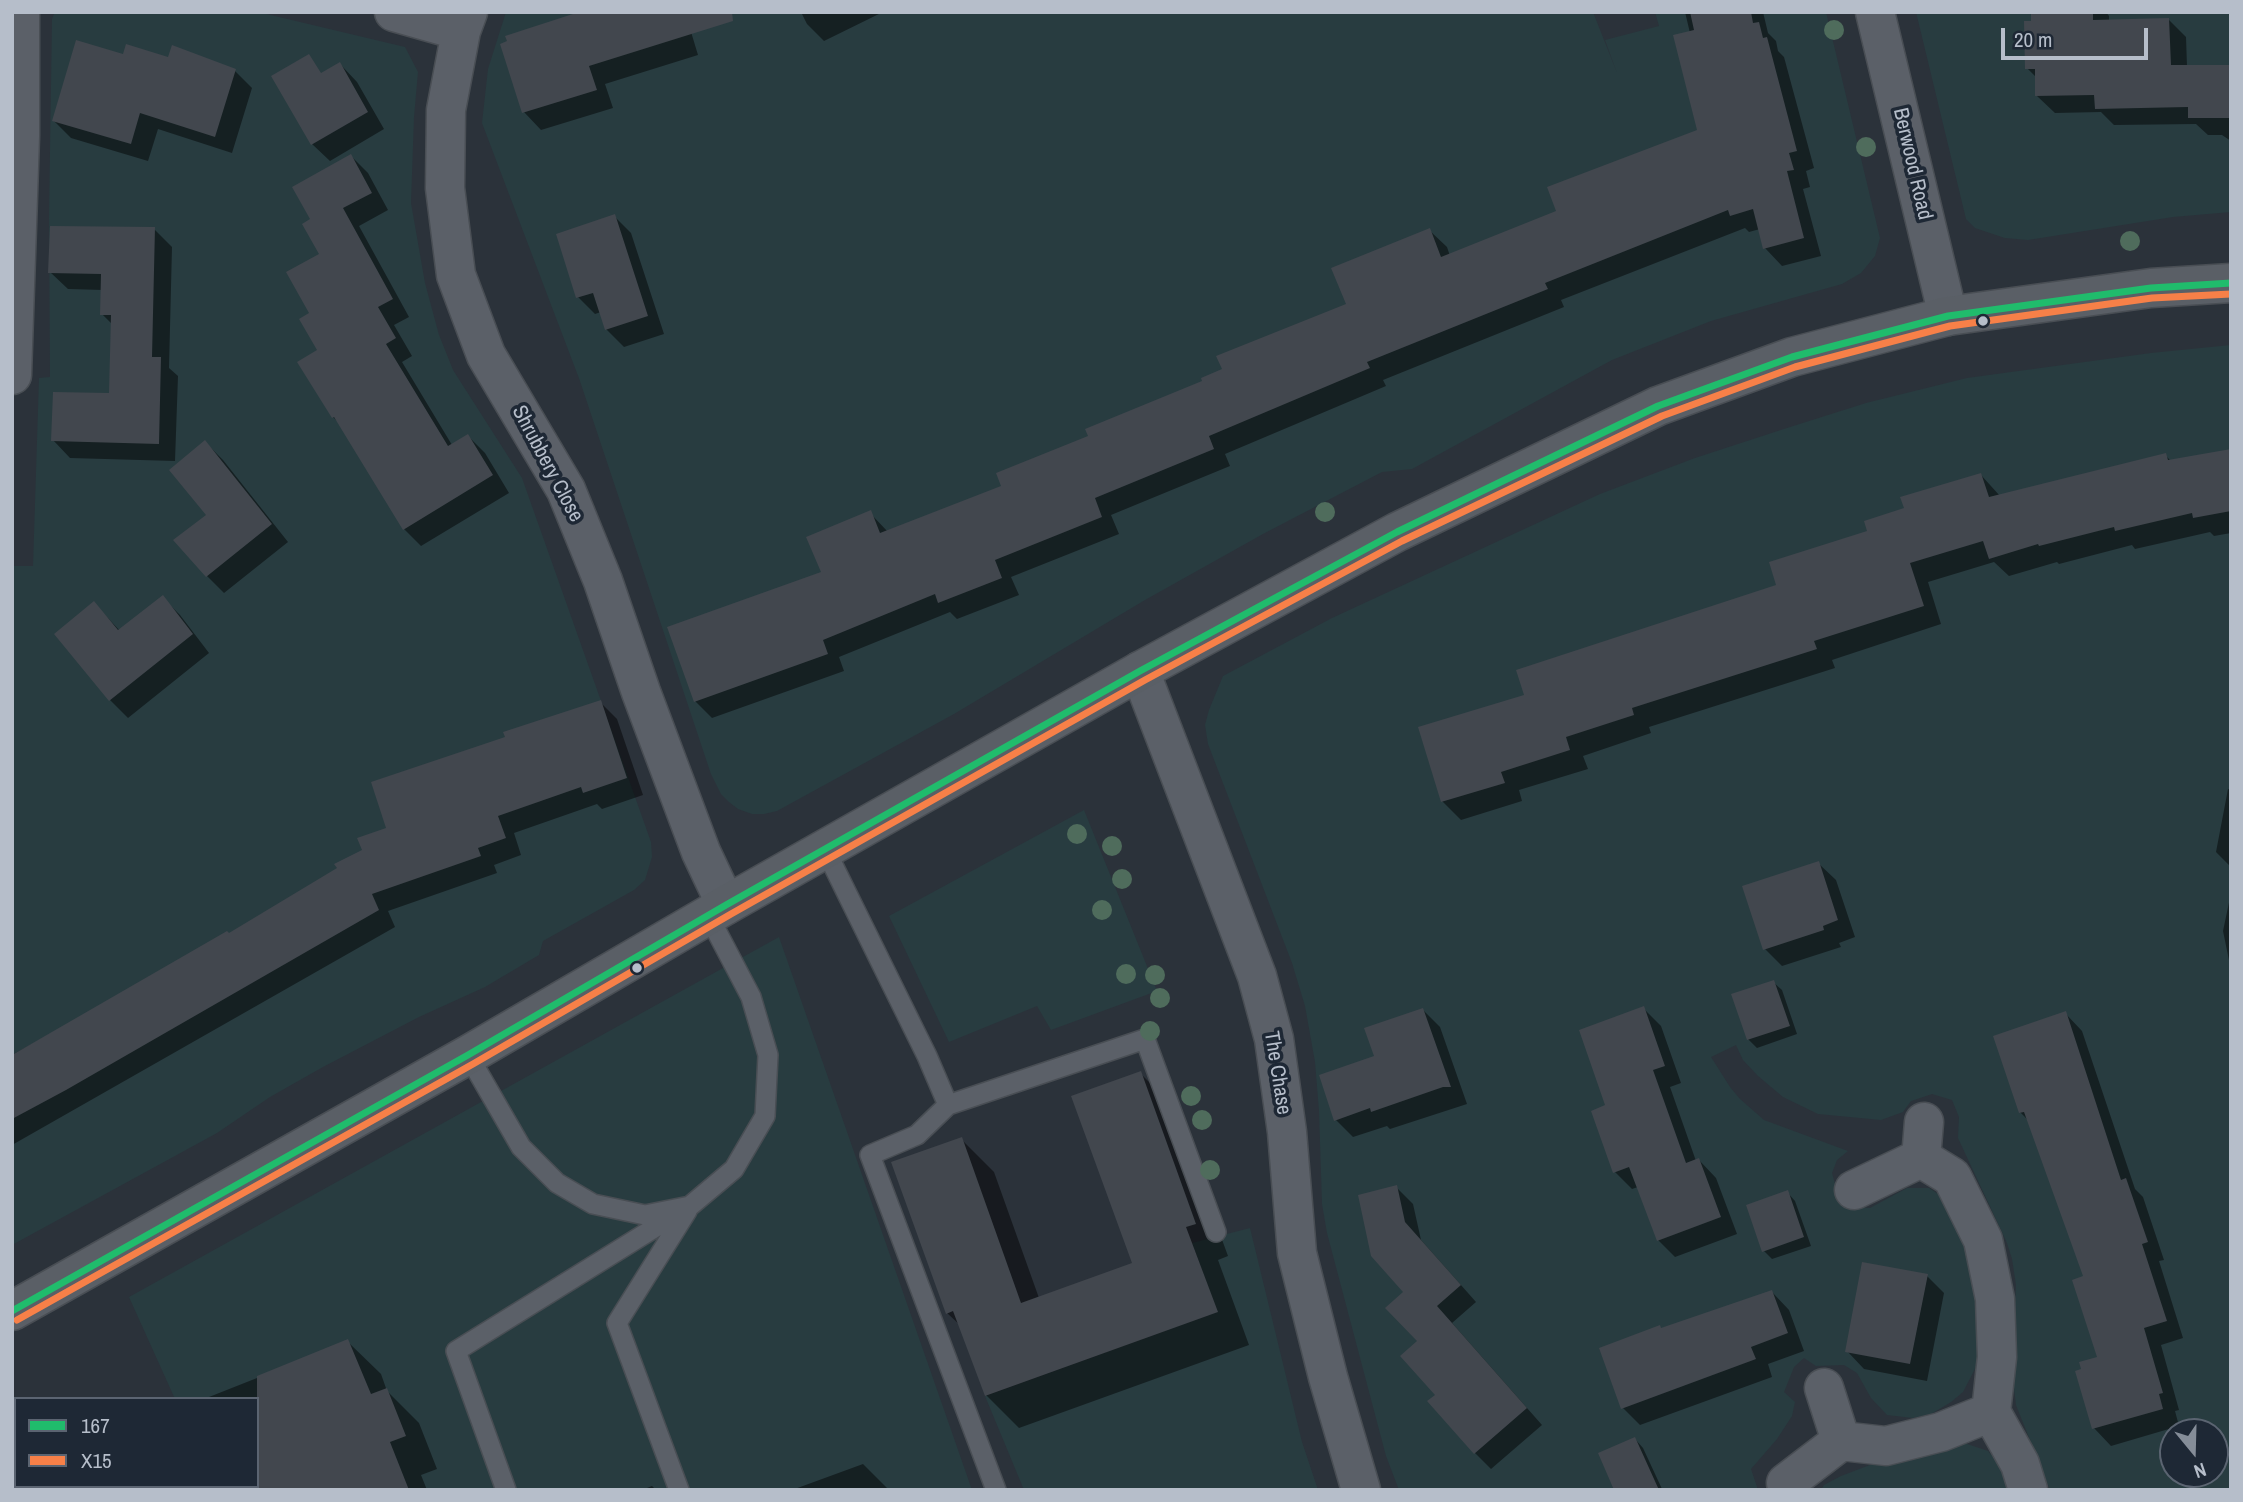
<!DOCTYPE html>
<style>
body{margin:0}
#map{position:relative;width:2243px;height:1502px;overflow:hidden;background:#2b323a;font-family:"Archivo Narrow",sans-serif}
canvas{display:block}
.frame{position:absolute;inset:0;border:14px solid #b6beca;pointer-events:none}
.legend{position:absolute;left:14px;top:1397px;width:245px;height:91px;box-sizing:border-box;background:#1e2835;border:2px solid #5b6471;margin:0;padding:9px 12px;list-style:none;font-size:21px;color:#b6beca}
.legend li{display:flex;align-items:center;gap:14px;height:35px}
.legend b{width:35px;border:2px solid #5b6471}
.north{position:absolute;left:2159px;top:1418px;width:70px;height:70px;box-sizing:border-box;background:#1e2835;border:2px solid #5b6471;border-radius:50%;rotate:161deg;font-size:19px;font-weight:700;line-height:28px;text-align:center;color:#b6beca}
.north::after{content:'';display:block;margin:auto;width:24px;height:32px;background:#858d98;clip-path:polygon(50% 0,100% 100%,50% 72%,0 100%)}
.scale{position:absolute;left:2001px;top:28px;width:147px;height:32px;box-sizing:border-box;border:4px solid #b6beca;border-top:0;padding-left:9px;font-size:21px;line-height:24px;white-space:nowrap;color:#b6beca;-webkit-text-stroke:5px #1e2835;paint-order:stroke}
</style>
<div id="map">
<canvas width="2243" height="1502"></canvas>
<div class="frame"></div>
<ul class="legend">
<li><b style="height:9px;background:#20bc6c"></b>167</li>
<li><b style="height:9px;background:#f78048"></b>X15</li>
</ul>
<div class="north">N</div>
<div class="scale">20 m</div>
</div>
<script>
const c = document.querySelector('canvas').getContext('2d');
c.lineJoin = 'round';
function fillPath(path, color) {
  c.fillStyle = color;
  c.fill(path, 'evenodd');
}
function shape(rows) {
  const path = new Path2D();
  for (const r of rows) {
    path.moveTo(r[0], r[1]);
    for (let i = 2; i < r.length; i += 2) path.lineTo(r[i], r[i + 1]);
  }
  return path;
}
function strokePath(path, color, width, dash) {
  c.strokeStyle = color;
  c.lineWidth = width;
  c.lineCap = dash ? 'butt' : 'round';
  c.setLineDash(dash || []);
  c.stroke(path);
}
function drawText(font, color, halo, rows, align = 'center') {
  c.font = font + ' "Archivo Narrow",sans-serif';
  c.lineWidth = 7;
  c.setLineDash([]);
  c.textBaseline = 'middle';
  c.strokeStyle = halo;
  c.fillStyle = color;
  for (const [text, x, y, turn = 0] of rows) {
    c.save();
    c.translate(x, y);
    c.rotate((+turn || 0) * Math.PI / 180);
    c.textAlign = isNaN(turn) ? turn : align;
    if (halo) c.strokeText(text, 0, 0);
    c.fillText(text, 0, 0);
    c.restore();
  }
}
fillPath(shape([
 [55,12,258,12,405,47,418,72,414,117,411,203,425,283,439,335,453,370,522,478,651,842,652,857,645,880,634,890,543,941,539,955,485,987,419,1017,323,1067,270,1097,217,1133,12,1245,12,566,33,566,39,378,50,377,49,218,52,19],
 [506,12,1593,12,1617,73,1605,40,1659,26,1655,12,1826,12,1880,238,1875,256,1861,273,1842,284,1711,321,1612,360,1412,469,1382,472,1263,534,1145,600,954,714,777,811,764,814,752,814,738,809,729,802,721,794,711,774,580,381,482,123,488,69],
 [1916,12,2231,12,2231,212,2173,217,2028,240,2005,238,1975,228,1966,219],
 [2231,345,2231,1490,2050,1490,2016,1405,2012,1372,2016,1285,2012,1259,2007,1243,1958,1138,1959,1117,1952,1100,1932,1094,1911,1101,1903,1112,1881,1120,1818,1114,1783,1097,1758,1076,1743,1060,1736,1045,1711,1057,1730,1087,1740,1099,1764,1120,1848,1151,1837,1160,1832,1173,1837,1191,1855,1207,1870,1208,1907,1188,1929,1188,1947,1200,1977,1261,1978,1363,1963,1392,1951,1402,1931,1414,1913,1418,1887,1415,1871,1398,1857,1373,1844,1365,1816,1366,1804,1358,1794,1367,1784,1392,1795,1402,1792,1416,1777,1439,1751,1469,1758,1490,1399,1490,1386,1456,1327,1233,1322,1204,1319,1111,1315,1062,1305,1006,1292,963,1208,744,1205,725,1209,710,1223,676,1332,618,1600,494,1695,458,1787,428,1866,403,1967,378,2151,353],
 [2173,1432,2215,1432,2215,1474,2173,1474],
 [1084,810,1157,991,1051,1030,1037,1006,949,1042,889,916],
 [779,937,972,1490,216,1490,215,1486,257,1486,257,1399,175,1399,129,1297],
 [1250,1228,1302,1442,1318,1490,1024,1490,985,1396,1217,1312,1192,1243],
 [1964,1443,1988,1451,2004,1470,2012,1490,1821,1490,1824,1485,1841,1476,1870,1465,1919,1450]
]), '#283c40');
fillPath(shape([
 [584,12,685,12,698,55,605,84,613,108,541,130,524,112],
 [801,12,883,12,824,41,807,24],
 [1685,12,1763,12,1768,33,1776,41,1778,51,1784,57,1814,168,1806,171,1810,187,1803,189,1821,256,1782,266,1765,248,1760,229,1749,232,1745,228,1561,300,1564,307,1383,380,1386,386,1225,454,1230,466,1111,515,1119,534,1011,577,1019,595,957,619,950,612,839,657,844,671,712,718,695,701,823,573,870,513,888,532,1003,487,1090,437,1204,382,1348,305,1429,230,1447,247,1450,256,1558,212,1699,131,1690,33],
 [2033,12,2106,12,2109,16,2109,21,2169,20,2186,37,2187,66,2231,66,2231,141,2222,135,2208,135,2196,124,2114,125,2101,112,2055,113,2037,96,2037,78,2027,68],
 [124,57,169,59,235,71,252,88,232,153,158,129,148,161,71,138,54,121],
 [340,64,357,82,384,129,330,161,312,144],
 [351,156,368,173,388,210,359,226,409,317,394,325,412,356,402,362,452,445,468,436,485,453,509,493,421,546,404,529,341,425,333,417,312,314,322,254,313,220],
 [614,216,631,233,664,334,624,347,606,329,601,312,595,314,578,297],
 [154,229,172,247,169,368,178,376,175,461,70,458,53,440,111,395,112,324,102,314,103,290,68,289,50,272],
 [205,442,223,460,288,542,224,593,207,576,209,516],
 [2231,451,2231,533,2214,536,2210,532,2135,549,2132,545,2059,564,2057,562,2009,576,1994,562,1928,582,1941,624,1832,660,1835,668,1649,727,1651,733,1583,756,1588,769,1519,790,1522,801,1461,820,1442,801,1527,696,1778,586,1906,509,1981,475,2000,496,2165,455,2171,461],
 [163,598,180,615,209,653,128,718,110,700,57,635,94,603,120,631],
 [600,702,617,719,643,795,602,809,597,804,514,833,521,855,494,865,497,873,388,911,395,927,12,1145,12,1055,229,935,339,869,507,739],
 [2228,789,2231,790,2231,867,2216,852],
 [1818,863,1836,880,1855,937,1839,943,1841,947,1782,966,1765,949],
 [2231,893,2231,970,2223,931],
 [1773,982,1782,990,1797,1034,1757,1048,1748,1039],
 [1643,1008,1661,1026,1681,1083,1670,1087,1696,1161,1699,1160,1716,1178,1737,1234,1675,1257,1658,1240,1638,1187,1632,1189,1615,1172,1608,1107],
 [1423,1010,1440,1027,1467,1104,1390,1129,1387,1126,1353,1137,1336,1120],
 [2065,1013,2082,1031,2135,1189,2143,1197,2164,1260,2159,1261,2183,1338,2161,1345,2179,1410,2175,1411,2179,1426,2111,1446,2094,1428,2099,1358,2085,1277,2029,1121,2020,1112],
 [1140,1073,1173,1106,1228,1256,1218,1260,1249,1345,1019,1428,986,1395,961,1326,947,1313,961,1139,994,1172,1039,1298,1134,1264],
 [1396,1187,1413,1204,1421,1240,1476,1302,1452,1323,1542,1425,1491,1469,1475,1453,1437,1395,1405,1292],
 [1787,1192,1795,1201,1811,1246,1772,1259,1764,1251],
 [1927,1276,1944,1293,1927,1381,1864,1369,1847,1351],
 [1772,1292,1789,1310,1804,1351,1768,1364,1772,1377,1640,1425,1623,1408,1662,1330],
 [348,1342,381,1374,387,1391,419,1423,437,1469,421,1475,427,1490,246,1490,244,1486,257,1486,257,1399,209,1397],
 [1635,1439,1643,1448,1662,1489,1616,1490],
 [863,1464,889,1490,792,1490],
 [652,1486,656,1490,642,1490]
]), '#0007');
fillPath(shape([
 [579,12,732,12,733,21,589,66,597,90,522,113,500,44,507,41,505,36],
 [1690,12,1751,12,1753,23,1759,22,1763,38,1767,37,1797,151,1789,153,1794,170,1787,171,1804,238,1763,249,1753,209,1730,216,1728,210,1545,283,1548,289,1367,362,1370,368,1209,436,1214,449,1095,498,1102,517,995,560,1002,578,938,603,935,594,823,640,828,654,694,702,667,627,821,572,806,537,871,510,880,533,1001,486,996,473,1088,436,1085,429,1202,381,1201,378,1222,369,1216,356,1346,304,1331,268,1430,228,1441,257,1556,211,1547,187,1697,130,1673,35,1694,30],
 [2031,12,2093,12,2093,20,2169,18,2171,65,2231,65,2231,118,2188,118,2188,107,2095,109,2094,95,2035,96,2035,69,2025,69,2024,21,2031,21],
 [76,40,123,54,126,44,168,57,172,45,236,69,215,137,140,113,131,144,52,121],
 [309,54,321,73,340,62,368,112,311,145,271,76],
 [351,154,372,193,343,208,393,299,378,307,396,338,386,344,448,446,468,434,493,475,403,530,334,417,332,418,297,362,317,350,299,319,309,313,286,272,319,254,302,224,310,219,292,187],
 [615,214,648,316,605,330,593,293,576,298,556,234],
 [50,226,155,227,152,357,161,357,159,444,51,441,53,392,109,393,111,315,100,315,101,274,48,273],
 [205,440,272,524,206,577,173,540,206,515,169,470],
 [2231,449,2231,511,2193,518,2192,513,2115,531,2114,527,2039,546,2038,544,1989,559,1983,541,1910,563,1924,606,1814,641,1817,649,1632,708,1634,715,1566,737,1570,750,1501,772,1505,783,1441,802,1418,727,1524,695,1516,670,1776,585,1769,562,1867,531,1864,521,1904,508,1900,497,1981,473,1989,497,2166,453,2168,460],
 [163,595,193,634,109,701,54,634,94,601,118,630],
 [601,700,627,778,583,793,581,787,498,816,506,838,478,848,481,856,372,894,379,910,66,1090,12,1119,12,1055,227,931,229,933,337,868,334,864,362,850,357,838,386,828,371,782,505,737,503,732],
 [1819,861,1838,920,1823,926,1824,930,1763,950,1742,886],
 [1774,980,1790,1026,1747,1040,1731,994],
 [1644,1006,1665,1066,1653,1070,1686,1163,1699,1158,1721,1217,1657,1241,1629,1167,1613,1173,1591,1111,1605,1105,1579,1030],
 [1423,1008,1451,1087,1443,1087,1371,1112,1370,1108,1334,1121,1319,1075,1374,1056,1364,1028],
 [2066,1011,2121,1180,2126,1178,2148,1242,2142,1244,2167,1321,2144,1328,2163,1393,2159,1394,2163,1409,2092,1429,2075,1371,2081,1369,2079,1362,2097,1357,2072,1280,2083,1276,2024,1112,2019,1113,1993,1036],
 [1141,1071,1196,1224,1186,1227,1218,1312,985,1396,953,1311,946,1314,891,1162,962,1137,1021,1303,1132,1263,1071,1096],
 [1397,1185,1405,1222,1461,1285,1437,1306,1527,1408,1474,1454,1427,1401,1435,1395,1400,1356,1417,1341,1385,1308,1403,1292,1371,1256,1358,1195],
 [1788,1190,1804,1237,1762,1252,1746,1205],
 [1862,1262,1928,1274,1910,1364,1845,1352],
 [1772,1290,1788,1333,1751,1347,1756,1359,1621,1409,1599,1348,1660,1325,1661,1328],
 [348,1339,371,1394,387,1388,406,1436,390,1442,409,1490,257,1490,257,1376],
 [1635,1437,1659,1490,1614,1490,1598,1453]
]), '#42474e');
const lane = shape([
 [825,849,927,1056,948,1105,917,1135,870,1155,996,1490],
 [468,1055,521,1147,557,1183,593,1204,645,1215,690,1206,734,1169,765,1116,768,1055,751,997,708,915],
 [948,1105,1145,1039,1216,1232],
 [506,1490,456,1351,680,1212],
 [679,1490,617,1323,687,1211]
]);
const street = shape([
 [394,12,461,31],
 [468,12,461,31,446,110,445,188,456,275,486,355,566,490,603,581,641,692,701,852,726,905],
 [1875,12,1948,316],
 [12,375,20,136,20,12],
 [1140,671,1257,976,1274,1039,1287,1132,1297,1253,1328,1377,1361,1490],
 [1921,1158,1924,1122],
 [1854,1190,1921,1158,1952,1177,1983,1240,1995,1299,1997,1357,1991,1412],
 [1824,1388,1841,1441,1886,1446,1941,1432,1991,1412,2020,1464,2028,1490],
 [1786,1483,1841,1441]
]);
const secondary = shape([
 [12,1311,468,1055,726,905,1140,671,1397,532,1658,406,1792,357,1948,316,2151,288,2231,283]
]);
strokePath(lane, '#494e54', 22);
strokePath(street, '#494e54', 41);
strokePath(secondary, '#494e54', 41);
strokePath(lane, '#5b6068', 19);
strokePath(street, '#5b6068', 38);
strokePath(secondary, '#5a5f66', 38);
strokePath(shape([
 [12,1311,468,1055,726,905,1140,671,1397,532,1658,406,1792,357,1948,316,2151,288,2231,283]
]), '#20bc6c', 7);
strokePath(shape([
 [17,1320,473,1064,731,914,1145,680,1402,541,1662,416,1795,367,1950,326,2152,298,2231,294]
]), '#f78048', 7);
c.fillStyle = '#4f6c5c';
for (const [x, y] of [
 [1834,30],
 [1866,147],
 [2130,241],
 [1325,512],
 [1077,834],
 [1112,846],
 [1122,879],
 [1102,910],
 [1126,974],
 [1155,975],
 [1160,998],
 [1150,1031],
 [1191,1096],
 [1202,1120],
 [1210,1170]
]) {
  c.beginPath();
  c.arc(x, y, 10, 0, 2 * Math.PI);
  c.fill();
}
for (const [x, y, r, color] of [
 [1983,321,6,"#b6beca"],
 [637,968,6,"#b6beca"]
]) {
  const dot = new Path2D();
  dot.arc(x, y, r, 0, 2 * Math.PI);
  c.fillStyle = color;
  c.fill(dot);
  strokePath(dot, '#1e2835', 2.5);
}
drawText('21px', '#b6beca', '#1e2835', [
 ["Berwood Road",1912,164,77],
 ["Shrubbery Close",547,464,62],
 ["The Chase",1277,1073,81]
]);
</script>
